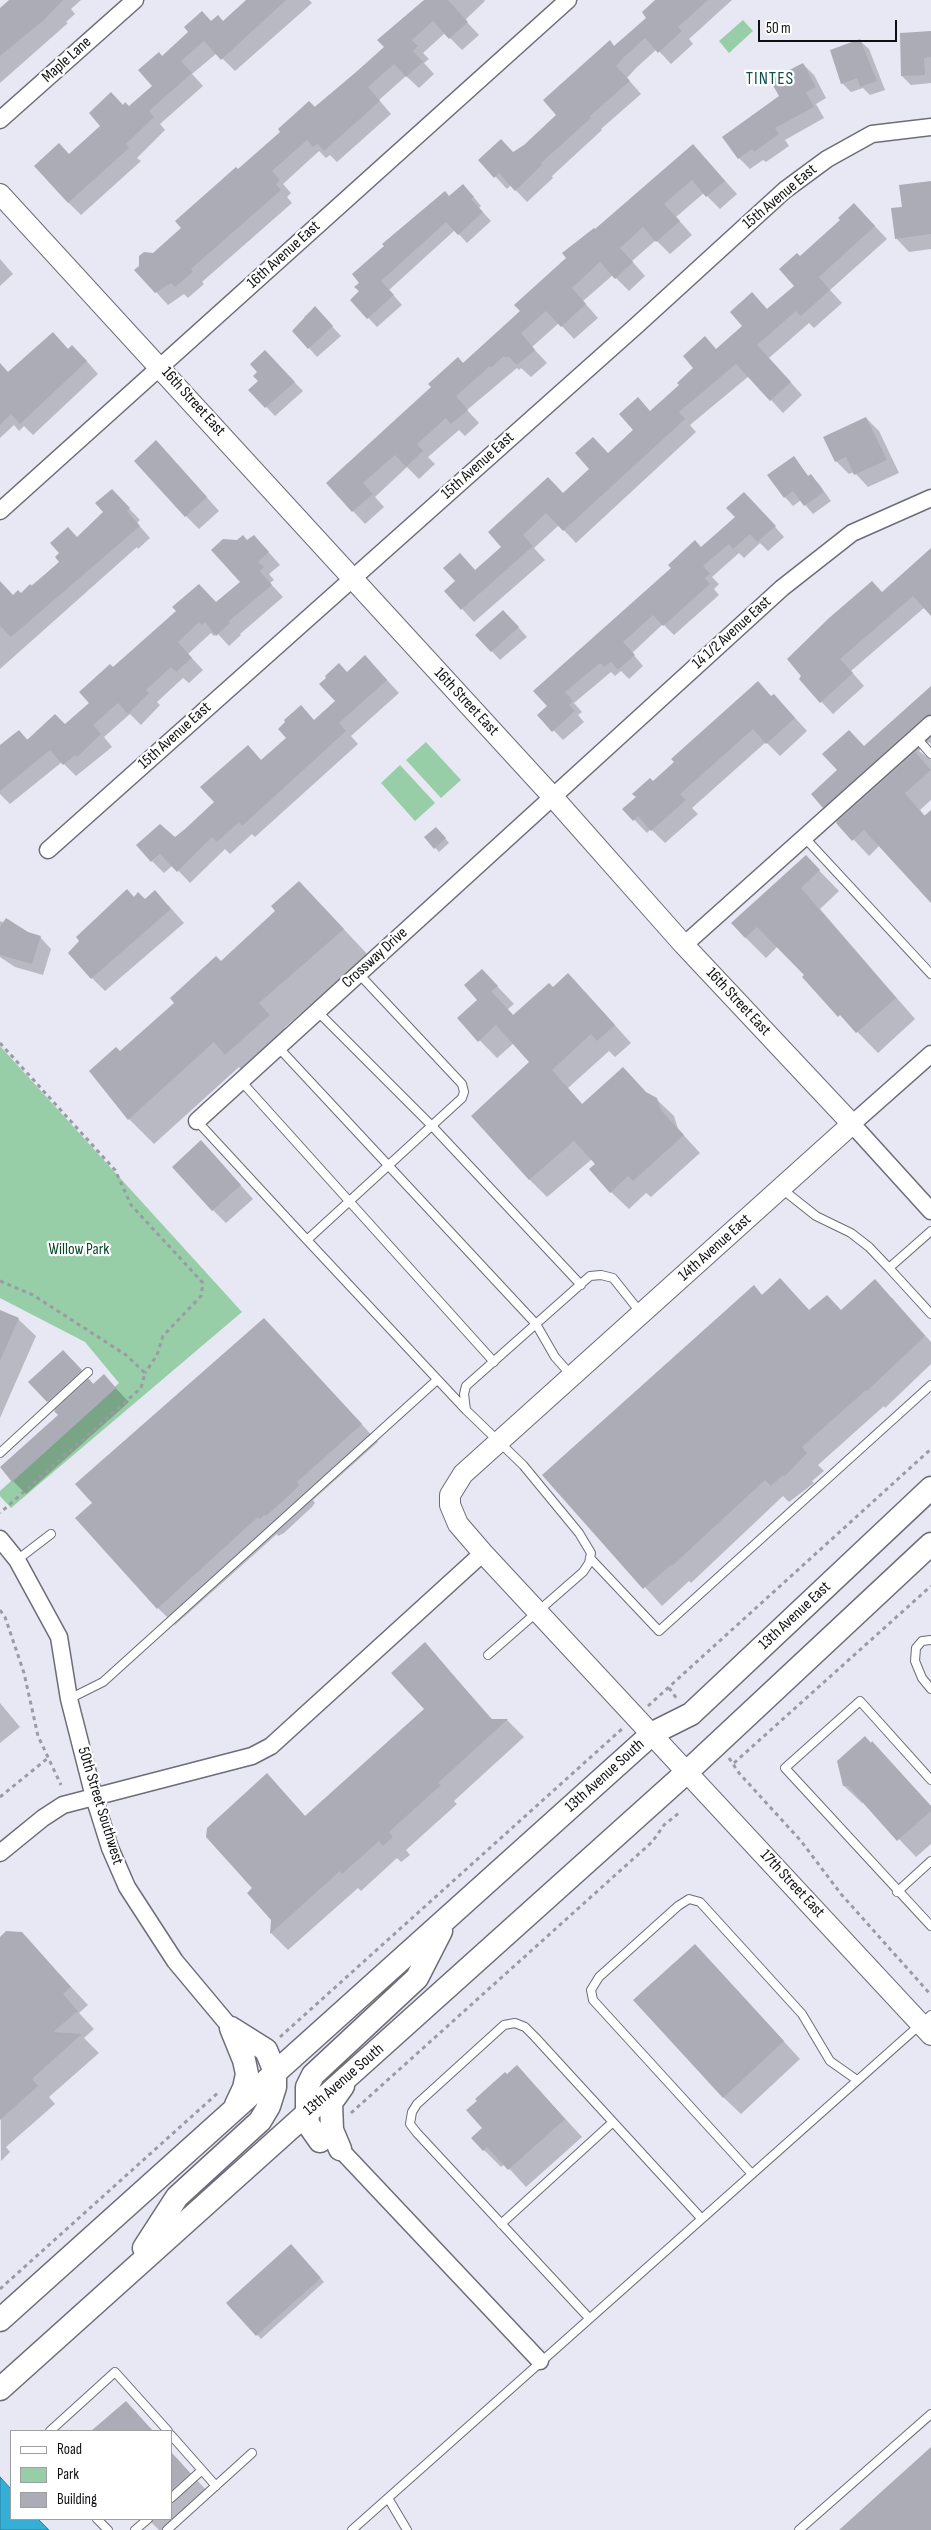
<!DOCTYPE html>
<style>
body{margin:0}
#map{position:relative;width:931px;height:2530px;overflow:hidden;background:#e7e8f4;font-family:"Sofia Sans Condensed",sans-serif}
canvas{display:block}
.legend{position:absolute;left:10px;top:2430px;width:162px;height:90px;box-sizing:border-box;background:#fff;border:1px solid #9f9fa1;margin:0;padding:6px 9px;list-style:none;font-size:15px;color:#0f1013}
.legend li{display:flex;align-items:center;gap:10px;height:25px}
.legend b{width:25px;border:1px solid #9f9fa1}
.scale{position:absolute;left:758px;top:20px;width:139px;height:22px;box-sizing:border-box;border:2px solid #0f1013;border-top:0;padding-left:6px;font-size:15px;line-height:18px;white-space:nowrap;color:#0f1013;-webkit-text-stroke:4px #fff;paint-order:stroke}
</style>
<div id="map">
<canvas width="931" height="2530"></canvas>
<ul class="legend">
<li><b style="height:6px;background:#fff"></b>Road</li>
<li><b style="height:14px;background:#98cea7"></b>Park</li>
<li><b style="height:14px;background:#acacb7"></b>Building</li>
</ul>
<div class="scale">50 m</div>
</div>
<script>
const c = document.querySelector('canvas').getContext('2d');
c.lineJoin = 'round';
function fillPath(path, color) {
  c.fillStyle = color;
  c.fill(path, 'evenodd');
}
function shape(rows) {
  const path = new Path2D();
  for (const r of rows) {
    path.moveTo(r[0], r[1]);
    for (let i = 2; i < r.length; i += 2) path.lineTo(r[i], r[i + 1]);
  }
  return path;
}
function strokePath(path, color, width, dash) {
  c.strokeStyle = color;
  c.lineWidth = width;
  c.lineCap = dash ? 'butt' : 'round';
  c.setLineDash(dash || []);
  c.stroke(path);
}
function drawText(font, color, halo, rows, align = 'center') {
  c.font = font + ' "Sofia Sans Condensed",sans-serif';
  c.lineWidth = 4.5;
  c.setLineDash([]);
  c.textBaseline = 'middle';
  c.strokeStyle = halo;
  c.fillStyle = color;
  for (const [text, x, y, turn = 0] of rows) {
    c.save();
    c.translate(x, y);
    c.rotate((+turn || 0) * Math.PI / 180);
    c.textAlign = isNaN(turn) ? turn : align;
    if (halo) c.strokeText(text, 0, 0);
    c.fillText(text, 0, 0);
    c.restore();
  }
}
fillPath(shape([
 [743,20,753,31,729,53,719,41],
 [426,742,461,780,441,798,406,760],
 [400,765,435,803,415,821,381,783],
 [0,1046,242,1312,11,1508,0,1496,0,1491,119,1383,85,1342,0,1298]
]), '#98cea7');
const water = shape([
 [0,2477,11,2489,11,2519,38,2519,49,2530,0,2530,0,2477]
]);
fillPath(water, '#36afd7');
strokePath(water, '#2a7f9c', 1);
fillPath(shape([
 [10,0,81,0,71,9,75,14,66,22,68,23,0,83,0,9],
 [247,0,309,0,312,3,235,71,217,53,192,74,203,86,160,124,165,130,137,158,141,161,81,215,68,202,69,155,123,106,129,108,154,86,162,57,212,22,223,22],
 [425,0,484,0,485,1,465,20,479,35,462,50,445,33,423,53,429,59,424,63,434,74,419,88,406,76,379,100,391,114,337,162,330,155,326,158,319,151,283,184,291,193,287,197,292,203,202,282,204,284,188,298,184,294,168,305,136,270,183,228,238,171,385,48],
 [658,0,732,0,689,39,693,44,671,64,657,49,636,68,627,78,641,94,601,129,602,130,552,176,553,178,527,202,511,185,507,189,480,160,514,153,525,146,558,115,615,47,648,18],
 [931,32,931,83,911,85,902,76],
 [860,41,869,49,885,90,870,95,863,88,851,92,842,83],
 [803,64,814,75,826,98,816,104,824,118,785,140,789,146,766,162,763,160,750,169,739,158],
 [705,158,737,194,720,209,704,193,676,217,692,235,670,254,656,240,632,261,645,276,629,291,613,275,583,301,598,318,574,339,559,323,532,347,547,363,531,377,521,368,519,370,517,368,467,410,479,423,465,436,459,430,428,457,435,464,419,479,407,467,375,497,384,507,365,524,327,483,522,311,595,231],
 [931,182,931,249,909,252,896,238,903,208],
 [471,194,481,206,479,208,491,221,467,243,455,230,389,290,402,305,377,327,351,300,450,198],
 [854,204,887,239,830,290,842,303,814,328,809,323,769,358,802,395,783,413,749,376,690,425,696,432,576,543,559,525,534,548,545,560,474,622,446,591,457,581,460,555,476,571,608,454,717,350,795,286,800,258,842,220],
 [0,259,13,274,0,286],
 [315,308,341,336,317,357,309,348,307,319,304,317],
 [53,334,69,350,85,359,98,374,33,435,24,426,19,431,14,425,0,438,0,378,8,374],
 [265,352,303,391,275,416,250,390,260,381,259,372],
 [866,418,879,431,899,473,868,487,854,472,849,474,836,461],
 [169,455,219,511,199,529,186,516],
 [793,458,809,477,811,476,819,484,831,501,813,514,801,500,793,506,785,497],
 [123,502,140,520,137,523,150,538,138,549,137,547,0,669,0,590,13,596,21,594,60,562,78,538,105,513],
 [754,503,784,537,768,551,760,543,744,558,739,553,712,577,719,584,714,589,719,595,674,635,663,624,632,653,643,666,629,679,621,671,615,676,611,672,574,703,582,712,578,715,584,722,563,740,539,715,701,548],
 [248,542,265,548,280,565,269,574,274,580,270,583,283,597,240,634,241,635,229,646,217,633,214,636,211,633,188,654,203,670,189,683,183,678,157,702,160,705,141,725,130,714,104,737,112,747,76,776,62,762,10,804,0,794,0,747,19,731,28,740,65,726,90,703,113,669,217,603,241,582],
 [931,557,931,614,925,607,851,671,864,686,833,714,800,679,883,593],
 [512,620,527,637,500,660,477,635],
 [377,669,399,693,351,736,358,744,255,837,252,834,230,854,225,849,190,883,173,865,164,873,152,861,262,761,315,721,337,701,347,673],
 [931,687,931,744,929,742,919,751,931,760,931,800,920,810,931,823,931,903,880,845,869,856,823,807,865,747],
 [772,697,787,709,807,731,780,756,766,742,692,808,698,814,665,843,651,829,647,833,624,809,653,783],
 [440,832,449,843,439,852,426,838],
 [806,857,839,891,820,909,915,1019,878,1053,804,977,806,975,778,946,766,958,745,937],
 [134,898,168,905,184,923,105,991,92,978,81,941],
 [324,908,368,955,284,1028,294,1040,251,1079,239,1067,154,1144,129,1119,91,1071,120,1053,221,963],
 [0,921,40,937,51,949,43,975,15,967,0,957],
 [482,970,514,1004,508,1009,514,1016,553,989,585,992,631,1043,615,1057,609,1051,568,1088,583,1105,648,1095,656,1099,674,1116,678,1129,700,1153,651,1197,646,1193,629,1209,611,1192,592,1159,547,1197,529,1179,531,1062,514,1043,497,1058,458,1018,479,1000],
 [214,1155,253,1199,226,1223,213,1210],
 [780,1280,810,1311,841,1311,892,1298,931,1342,931,1364,885,1408,884,1406,818,1465,824,1471,812,1481,814,1483,789,1502,783,1496,691,1583,689,1581,662,1606,544,1475],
 [0,1311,18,1319,36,1336,0,1418],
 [281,1337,378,1442,313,1500,315,1503,312,1507,284,1533,278,1536,277,1534,175,1625,158,1608,94,1503],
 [72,1360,94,1385,104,1376,129,1402,26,1494,13,1481,60,1415,30,1382],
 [425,1644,493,1720,507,1720,524,1737,454,1801,457,1804,406,1850,410,1855,401,1862,397,1858,361,1891,358,1888,288,1950,271,1933,272,1919,254,1888,284,1793,306,1817,426,1709],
 [0,1703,20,1727,0,1743],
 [872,1743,931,1806,931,1844,916,1857,865,1803,862,1803,844,1786],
 [21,1933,88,2005,79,2013,94,2029,84,2038,99,2053,49,2097,55,2104,6,2147,10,2152,1,2161,0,1939],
 [712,1963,800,2059,741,2114,723,2097],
 [517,2066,582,2137,526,2187,505,2164,501,2167,484,2150,484,2128,507,2076],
 [295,2250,324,2282,261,2339,228,2303],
 [125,2403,153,2431,93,2431],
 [171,2452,207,2491,163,2530,159,2530,148,2519,171,2519]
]), '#0003');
fillPath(shape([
 [9,0,63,0,44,20,0,56,0,8],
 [246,0,286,0,221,60,204,41,181,61,192,73,149,111,154,117,126,144,129,148,68,203,34,166,59,143,69,154,100,126,89,113,111,92,123,105,125,102,129,106,152,86,138,70,159,52,162,56,188,32,184,27,202,11,211,21,218,15,223,21],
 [424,0,448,0,468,22,449,39,433,21,412,40,418,46,413,51,423,62,406,77,394,64,368,87,380,101,324,151,318,144,313,147,307,140,272,171,280,180,276,184,281,190,191,269,193,272,175,287,171,283,155,293,134,270,139,266,139,256,144,252,153,253,181,228,175,221,236,167,238,169,280,132,278,129,309,101,315,107,355,73,384,47,377,40],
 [655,0,708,0,678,27,682,31,658,53,645,38,624,57,616,66,630,81,590,116,591,118,541,163,542,165,515,191,499,173,494,178,478,160,501,139,513,152,524,145,556,115,543,100,610,40,614,46,646,18,642,12],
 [931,31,931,57,924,58,925,75,901,76,900,33],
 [860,39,877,81,860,87,857,78,841,84,830,50],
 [803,63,816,87,806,92,814,107,775,128,779,134,754,152,752,149,738,159,722,137,779,96,770,80],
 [693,144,725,181,706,197,692,180,664,204,680,221,656,242,643,227,620,248,633,262,615,279,600,262,572,288,586,304,561,327,546,311,521,333,535,350,517,365,508,356,506,358,504,356,491,368,490,366,456,396,468,410,451,424,446,418,417,444,423,451,406,467,395,455,363,483,373,494,352,512,326,483,431,387,428,384,458,357,463,363,520,311,514,305,566,258,562,253,594,228,595,229],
 [931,181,931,234,895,239,891,208,902,207,899,185],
 [463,184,474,197,471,199,483,212,458,235,446,222,381,281,394,295,367,319,350,300,359,291,354,287,359,283,352,274,384,246,382,244,445,191,449,196],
 [854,203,875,226,819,277,830,290,801,316,796,311,757,345,791,382,770,401,736,364,679,412,685,419,563,531,546,513,523,535,533,546,461,610,444,591,455,581,443,568,460,553,475,570,501,547,488,532,548,477,563,493,589,469,575,453,593,437,608,453,633,430,619,414,638,397,650,411,679,385,677,383,693,368,683,356,705,336,716,349,742,326,730,312,752,292,767,309,794,286,779,269,797,253,800,256,840,220,838,218],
 [315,306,333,326,308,349,292,331],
 [53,332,68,349,72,345,87,361,20,424,11,414,0,425,0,363,8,372],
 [265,350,295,382,265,408,248,390,258,381,253,376,257,372,250,364],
 [866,417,887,460,854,475,846,457,835,462,823,437],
 [156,440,207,497,185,517,134,461],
 [794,456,808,476,811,474,824,492,804,506,793,491,784,498,767,475],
 [112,489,130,508,127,511,140,526,11,637,0,626,0,581,13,595,18,590,21,593,30,584,32,586,59,562,55,557,59,553,50,543,68,527,77,537,103,512,95,503],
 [744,492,776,526,757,542,750,534,733,549,729,544,703,566,710,574,705,578,710,584,663,626,653,615,623,642,635,655,618,670,611,662,604,667,600,663,565,692,573,701,569,705,575,711,552,732,537,715,547,706,533,691,671,568,668,565,695,540,701,547,735,517,726,508],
 [243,535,247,540,254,535,269,552,258,562,264,567,260,571,272,585,229,621,230,623,216,636,205,622,202,625,199,622,178,642,192,658,176,672,171,667,146,690,149,693,128,714,118,703,93,725,101,734,77,757,75,755,63,765,50,750,0,791,0,745,19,730,27,740,55,714,65,724,89,703,79,692,110,664,113,667,176,611,172,607,199,584,216,602,240,582,211,550,223,539,237,540],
 [931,548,931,616,913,596,840,659,853,673,820,703,799,679,801,676,787,659,829,618,872,581,882,592],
 [503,610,519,627,491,652,475,635],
 [365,655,387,680,339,723,346,731,242,826,239,822,217,842,212,837,177,872,160,854,151,862,136,845,160,824,175,837,185,829,214,802,200,787,248,745,261,760,286,738,278,729,285,722,284,720,301,705,314,720,335,701,319,684,326,678,325,676,339,663,347,672],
 [758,681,771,696,774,694,795,718,766,744,753,729,680,794,686,800,651,831,638,816,633,821,622,809,636,797,632,794,650,778,653,781,674,762,671,759],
 [931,686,931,714,924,717,823,808,811,794,837,770,822,754,849,730,864,746],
 [915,752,931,770,905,793,924,816,931,810,931,903,864,830,852,841,836,823],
 [436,827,446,838,434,849,424,837],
 [806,855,820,870,801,888,896,998,856,1033,840,1015,838,1017,802,977,804,975,757,927,745,938,731,923],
 [299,881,344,929,259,1003,270,1015,225,1055,214,1042,128,1120,89,1071,116,1047,120,1051,174,1003,170,998,216,956,221,961,275,911,271,906],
 [127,889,134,897,138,892,145,899,155,890,171,909,91,979,68,953,79,941,76,937],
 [6,918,28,932,41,936,32,964,0,955,0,927],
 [482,969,498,986,491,991,513,1015,549,983,553,987,568,973,615,1025,597,1041,591,1034,552,1070,582,1104,623,1067,646,1092,657,1098,661,1110,684,1135,633,1181,628,1176,610,1193,589,1169,595,1164,574,1141,529,1180,471,1116,529,1062,496,1025,478,1042,457,1018,477,1000,464,985],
 [201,1140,241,1185,212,1211,172,1167],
 [780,1278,809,1310,827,1295,841,1310,875,1279,925,1336,867,1391,866,1390,802,1447,807,1453,784,1477,783,1475,771,1486,765,1480,672,1566,671,1565,643,1589,542,1475,754,1285,762,1295],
 [0,1310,19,1318,0,1361],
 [264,1318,362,1424,297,1482,299,1485,295,1490,266,1516,264,1515,260,1519,258,1517,157,1609,75,1518,92,1503,75,1484],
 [63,1350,82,1370,47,1402,28,1382],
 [104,1374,116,1388,12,1482,0,1467,58,1415,54,1411,89,1379,93,1384],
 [425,1642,491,1719,508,1719,438,1783,441,1785,389,1832,393,1837,383,1846,379,1841,342,1874,340,1871,270,1934,271,1920,247,1893,252,1888,206,1837,207,1828,267,1773,305,1816,424,1709,391,1673],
 [865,1736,871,1743,872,1741,931,1806,931,1811,897,1841,848,1786,843,1786,837,1761],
 [6,1931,22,1932,71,1987,63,1994,78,2011,53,2032,82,2034,32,2079,38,2086,0,2120,0,1937],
 [695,1944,784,2041,723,2098,633,2000],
 [517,2065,565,2119,508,2170,487,2147,483,2151,471,2138,482,2128,466,2110,477,2101,475,2099,505,2072,507,2074],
 [291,2244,321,2278,256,2336,226,2303],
 [126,2401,153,2431,91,2431],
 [931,2447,931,2530,839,2530],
 [171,2452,190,2473,171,2490]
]), '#acacb7');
const service = shape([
 [916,737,931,754],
 [805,838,931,974],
 [358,973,462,1084,464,1092,462,1098,307,1240,466,1410],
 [317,1011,432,1126,581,1285],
 [278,1047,536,1324,555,1357,571,1375],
 [241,1081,494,1362],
 [197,1121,307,1240],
 [782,1189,816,1216,851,1233,869,1247,889,1268,931,1231],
 [889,1268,931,1314],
 [0,1453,88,1372],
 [590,1558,659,1631,931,1385],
 [17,1560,51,1534],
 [931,1640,922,1641,916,1648,915,1661,922,1678,931,1689],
 [488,1655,583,1572,589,1563,591,1553,579,1533,523,1465,466,1410,464,1394,466,1386,590,1276,601,1275,613,1278,640,1312],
 [69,1699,103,1682,437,1380],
 [931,1780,860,1701,785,1768,931,1926],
 [897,1892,931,1861],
 [751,2173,593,2000,591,1990,599,1977,678,1906,689,1899,700,1902,802,2014,830,2061,857,2080],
 [501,2224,613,2122],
 [589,2318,417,2133,410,2124,412,2112,417,2104,504,2025,515,2023,525,2027,535,2037,701,2218],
 [50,2431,115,2372,168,2431],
 [171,2435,216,2486],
 [171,2498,202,2470],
 [388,2498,407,2530],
 [97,2519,108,2530],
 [135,2530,148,2519],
 [167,2530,252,2453],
 [352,2530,931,2015],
 [799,2530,931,2414]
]);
const minor = shape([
 [0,120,135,0],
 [0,511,568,0],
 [48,850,636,326,785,190,827,159,872,134,931,127],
 [684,945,931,724],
 [931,1054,852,1124,931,1211],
 [197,1121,782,588,852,533,931,498],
 [0,1539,17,1560,59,1637,69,1699,94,1797,110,1848,127,1887,175,1961,231,2028],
 [0,1853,43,1818,63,1805,252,1756,271,1746,483,1553],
 [340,2149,540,2361]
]);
const tertiary = shape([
 [0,194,552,796,684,945,852,1124,463,1474,450,1495,450,1505,458,1524,483,1553,931,2035]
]);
const secondary = shape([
 [231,2028,244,2060,247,2074,244,2088,236,2105],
 [320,2141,308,2124,307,2112,307,2087,313,2075,417,1978,441,1931],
 [340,2149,332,2130,331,2103,343,2086],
 [144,2248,177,2197,260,2121,269,2106,275,2087,275,2072,266,2050,231,2028],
 [0,2320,653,1733,691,1714,931,1488],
 [0,2389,688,1771,931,1544]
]);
strokePath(service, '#6c6d77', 10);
strokePath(minor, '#6c6d77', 19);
strokePath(tertiary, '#6c6d77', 22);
strokePath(secondary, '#6c6d77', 25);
strokePath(shape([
 [0,1043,115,1170,131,1205,203,1283,201,1296,163,1336,157,1355,145,1373],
 [0,1281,33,1295,126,1355,145,1373,141,1388,0,1513],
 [0,1610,5,1617,24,1673,38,1736,61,1785],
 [669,1688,677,1699],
 [648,1706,931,1449],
 [729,1758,739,1773,801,1841,841,1894,931,1995],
 [734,1763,931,1586],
 [0,1797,48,1758],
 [280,2037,623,1728],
 [351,2113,652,1842,664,1825,679,1813],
 [0,2289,220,2091]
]), '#9a9ba4', 3, [4, 4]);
strokePath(service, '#fff', 8);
strokePath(minor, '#fff', 16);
strokePath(tertiary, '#fff', 20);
strokePath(secondary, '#fff', 22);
drawText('16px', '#0f1013', '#fff', [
 ["Maple Lane",67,60,-42],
 ["15th Avenue East",780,197,-40],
 ["16th Avenue East",284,255,-42],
 ["16th Street East",193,402,48],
 ["15th Avenue East",478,466,-42],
 ["14 1/2 Avenue East",732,633,-42],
 ["16th Street East",466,702,47],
 ["15th Avenue East",175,736,-42],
 ["Crossway Drive",375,958,-42],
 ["16th Street East",738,1002,47],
 ["14th Avenue East",715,1248,-42],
 ["13th Avenue East",795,1616,-43],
 ["13th Avenue South",605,1776,-42],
 ["50th Street Southwest",100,1806,73],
 ["17th Street East",792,1884,47],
 ["13th Avenue South",344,2080,-41]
]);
drawText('16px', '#054924', '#fff', [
 ["Willow Park",79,1250]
]);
c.letterSpacing = '1px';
drawText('18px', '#0f4e4d', '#fff', [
 ["TINTES",770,79]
]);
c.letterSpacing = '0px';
</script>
